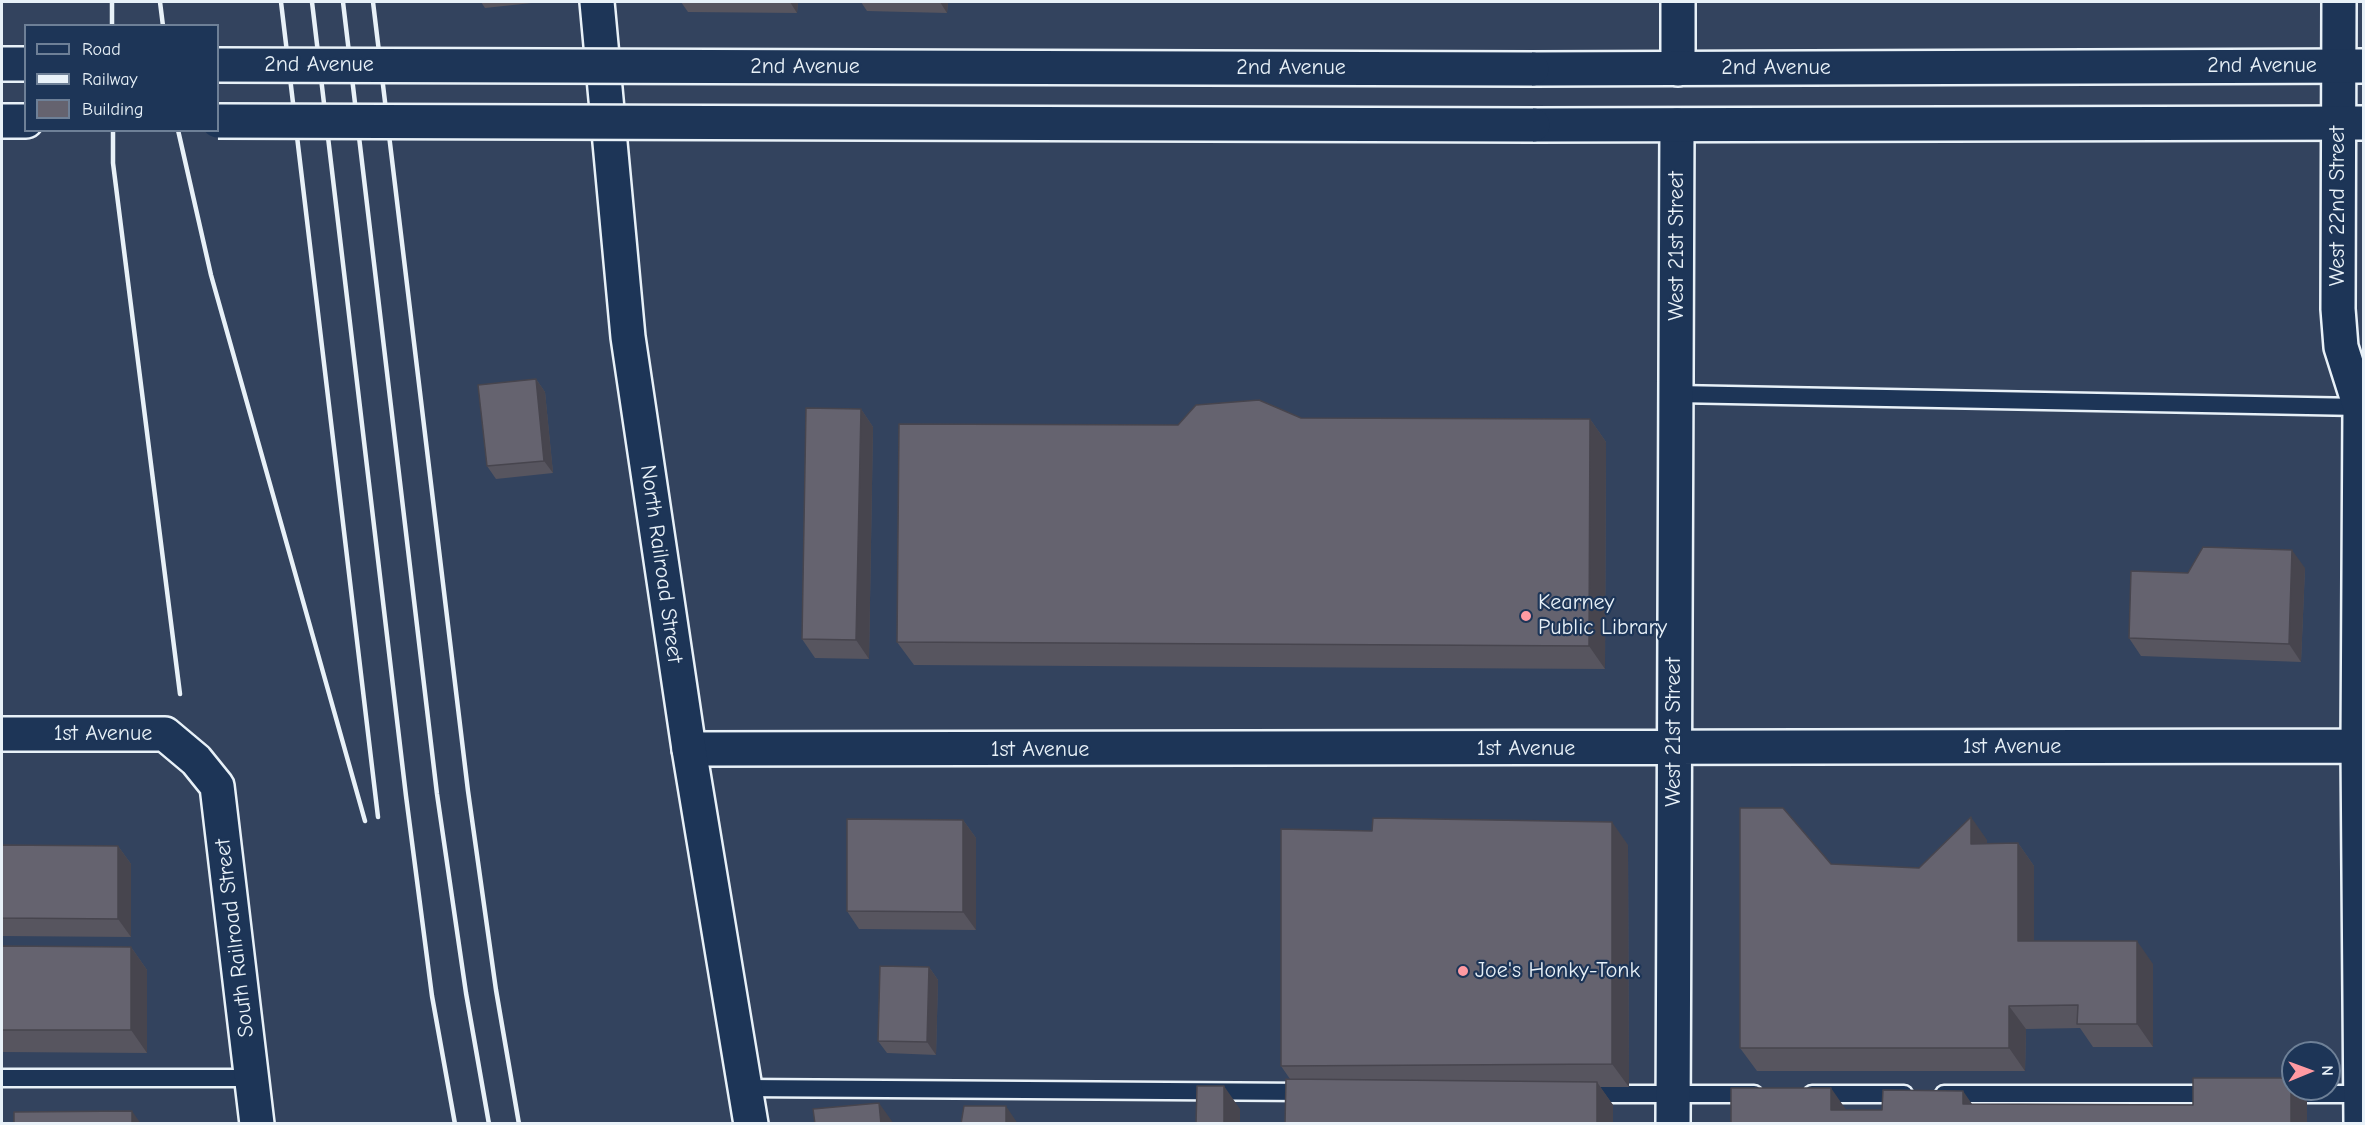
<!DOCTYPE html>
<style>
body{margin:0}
#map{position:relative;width:2365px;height:1125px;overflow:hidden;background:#33435e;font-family:"Comic Neue",sans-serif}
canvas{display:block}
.frame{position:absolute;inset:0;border:3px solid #e8f1f8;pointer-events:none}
.legend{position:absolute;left:24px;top:24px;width:195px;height:108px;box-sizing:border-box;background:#1d3557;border:2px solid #6e8097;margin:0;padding:8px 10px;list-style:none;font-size:18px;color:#e8f1f8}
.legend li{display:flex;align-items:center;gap:12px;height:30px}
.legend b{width:30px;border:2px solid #6e8097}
.north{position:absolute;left:2281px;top:1041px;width:60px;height:60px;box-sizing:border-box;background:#1d3557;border:2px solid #6e8097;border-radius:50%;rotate:89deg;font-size:16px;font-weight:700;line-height:24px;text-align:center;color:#e8f1f8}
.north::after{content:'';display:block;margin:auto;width:21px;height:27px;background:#ff9aa2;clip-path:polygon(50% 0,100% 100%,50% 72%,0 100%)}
</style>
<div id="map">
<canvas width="2365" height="1125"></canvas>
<div class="frame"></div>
<ul class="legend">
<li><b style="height:8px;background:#1d3557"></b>Road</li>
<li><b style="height:8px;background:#e8f1f8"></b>Railway</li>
<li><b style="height:16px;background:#65636f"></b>Building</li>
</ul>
<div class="north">N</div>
</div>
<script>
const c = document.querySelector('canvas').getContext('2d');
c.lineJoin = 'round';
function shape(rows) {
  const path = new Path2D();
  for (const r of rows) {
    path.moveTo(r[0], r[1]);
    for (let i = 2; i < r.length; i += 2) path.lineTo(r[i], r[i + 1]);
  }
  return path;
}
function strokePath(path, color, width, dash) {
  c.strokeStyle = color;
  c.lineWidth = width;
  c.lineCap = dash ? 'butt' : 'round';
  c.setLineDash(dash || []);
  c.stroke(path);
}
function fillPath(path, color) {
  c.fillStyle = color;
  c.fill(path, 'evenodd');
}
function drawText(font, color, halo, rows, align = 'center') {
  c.font = font + ' "Comic Neue",sans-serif';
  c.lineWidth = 4.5;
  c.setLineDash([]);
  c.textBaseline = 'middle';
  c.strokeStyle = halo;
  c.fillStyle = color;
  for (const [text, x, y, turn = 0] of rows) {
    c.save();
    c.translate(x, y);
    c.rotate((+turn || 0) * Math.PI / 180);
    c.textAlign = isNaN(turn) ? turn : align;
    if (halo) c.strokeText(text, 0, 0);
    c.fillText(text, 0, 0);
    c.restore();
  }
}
const service = shape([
 [1676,394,2360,407],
 [2,1078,251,1078],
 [745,1088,1307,1092],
 [1584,1094,1754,1094],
 [1812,1094,1904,1094],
 [1944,1094,2216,1094],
 [2280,1094,2364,1094]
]);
const minor = shape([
 [2339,2,2338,309,2341,347,2360,407],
 [1678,69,1678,2],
 [2,734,165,734,196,760,217,786,257,1124],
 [689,749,2364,746],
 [1673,1124,1677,125],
 [2361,1124,2358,746,2360,407,2364,393]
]);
const secondary = shape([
 [597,2,628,337,689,749,751,1124],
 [2,64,26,64],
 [1532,69,2364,66],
 [2,121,26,121],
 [1533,125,2364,123]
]);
strokePath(service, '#e8f1f8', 21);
strokePath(minor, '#e8f1f8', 38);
strokePath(secondary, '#e8f1f8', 38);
strokePath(service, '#1d3557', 16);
strokePath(minor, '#1d3557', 33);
strokePath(secondary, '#1d3557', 33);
strokePath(shape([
 [112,2,112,26],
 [160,2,163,26],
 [281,2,378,817],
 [312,2,406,796,432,996,455,1124],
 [343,2,437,794,466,993,489,1124],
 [373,2,468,791,496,990,519,1124],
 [113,130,113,163,180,694],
 [178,130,211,275,365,821]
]), '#e8f1f8', 4.5);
const secondaryBridge = shape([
 [218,65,1532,69],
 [218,121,1533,125]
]);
strokePath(secondaryBridge, '#e8f1f8', 38, []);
strokePath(secondaryBridge, '#1d3557', 33);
fillPath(shape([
 [481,2,541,2,485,8],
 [681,2,798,2,797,13,688,12],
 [861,2,948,2,947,13,867,11],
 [536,379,545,392,553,473,496,479,487,466],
 [861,409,873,427,869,659,815,658,802,639],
 [1301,418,1590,419,1606,442,1605,669,914,665,897,642,1178,425],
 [2305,568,2301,662,2141,656,2129,638,2188,573],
 [963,820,976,838,976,930,859,929,847,911],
 [1987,840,1987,844,2018,843,2034,866,2034,941,2153,964,2153,1047,2093,1047,2080,1028,2026,1029,2025,1071,1757,1071,1740,1048,1831,864,1919,868],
 [2,845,118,846,131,864,131,937,2,936],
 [1628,845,1629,1087,1600,1087,1613,1105,1290,1079,1281,1066],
 [2,946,131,947,147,970,147,1053,2,1052],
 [929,967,938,980,936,1055,887,1053,878,1041]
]), '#57555f');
fillPath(shape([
 [790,2,798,2,797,13],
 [940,2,948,2,947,13],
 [536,379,545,392,553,473,544,461],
 [861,409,873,427,869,659,856,640],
 [1590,419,1606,442,1605,669,1589,646],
 [2292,550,2305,568,2301,662,2289,644],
 [1971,817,1987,840,1987,867,1971,844],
 [963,820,976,838,976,930,963,912],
 [1612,822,1628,845,1629,1087,1612,1064],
 [2018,843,2034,866,2034,964,2018,941],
 [118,846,131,864,131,937,118,919],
 [2137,941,2153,964,2153,1047,2137,1024],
 [131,947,147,970,147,1053,131,1030],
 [929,967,938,980,936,1055,927,1042],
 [2009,1006,2026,1029,2025,1071,2009,1048],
 [2291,1078,2293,1081,2293,1089,2299,1089,2307,1101,2307,1124,2291,1124],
 [1597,1082,1613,1105,1613,1124,1597,1124],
 [1224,1086,1240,1109,1240,1124,1224,1124],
 [1831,1088,1847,1111,1831,1110],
 [1963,1091,1979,1114,1963,1104],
 [879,1103,894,1124,881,1124],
 [1006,1106,1018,1124,1006,1124],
 [132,1111,141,1124,132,1124]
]), '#47454e');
const building = shape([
 [536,379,544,461,487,466,478,385,536,379],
 [1259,400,1301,418,1590,419,1589,646,897,642,899,424,1178,425,1196,405,1259,400],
 [806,408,861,409,856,640,802,639,806,408],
 [2203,547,2292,550,2289,644,2129,638,2131,571,2188,573,2203,547],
 [1740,808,1783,808,1831,864,1919,868,1971,817,1971,844,2018,843,2018,941,2137,941,2137,1024,2077,1024,2078,1005,2009,1006,2009,1048,1740,1048,1740,808],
 [1373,818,1612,822,1612,1064,1281,1066,1281,829,1372,831,1373,818],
 [847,819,963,820,963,912,847,911,847,819],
 [2,845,118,846,118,919,2,918,2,845],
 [2,946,131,947,131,1030,2,1030,2,946],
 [880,966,929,967,927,1042,878,1041,880,966],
 [2193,1078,2291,1078,2291,1124,1731,1124,1731,1088,1831,1088,1831,1110,1882,1110,1883,1090,1963,1091,1963,1104,2193,1105,2193,1078],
 [1286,1079,1597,1082,1597,1124,1285,1124,1286,1079],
 [1197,1086,1224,1086,1224,1124,1196,1124,1197,1086],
 [879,1103,881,1124,815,1124,813,1109,879,1103],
 [964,1106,1006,1106,1006,1124,961,1124,964,1106],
 [132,1111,132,1124,14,1124,14,1112,132,1111]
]);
fillPath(building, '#65636f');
strokePath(building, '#47454e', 1.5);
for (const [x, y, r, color] of [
 [1526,616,6,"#ff9aa2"],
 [1463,971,6,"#ff9aa2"]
]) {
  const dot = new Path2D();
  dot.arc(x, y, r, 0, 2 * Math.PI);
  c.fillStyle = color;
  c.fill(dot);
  strokePath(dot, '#1d3557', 2);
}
drawText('22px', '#e8f1f8', '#1d3557', [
 ["2nd Avenue",319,65],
 ["2nd Avenue",2262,66],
 ["2nd Avenue",805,67],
 ["2nd Avenue",1291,68],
 ["2nd Avenue",1776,68],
 ["West 22nd Street",2338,206,-90],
 ["West 21st Street",1677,246,-90],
 ["North Railroad Street",661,564,82],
 ["West 21st Street",1674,732,-90],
 ["1st Avenue",103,734],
 ["1st Avenue",2012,747],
 ["1st Avenue",1526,749],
 ["1st Avenue",1040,750],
 ["South Railroad Street",235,938,-97]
]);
drawText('22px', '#e8f1f8', '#1d3557', [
 ["Kearney",1538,603],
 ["Public Library",1538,628],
 ["Joe's Honky-Tonk",1475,971]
], 'left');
</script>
